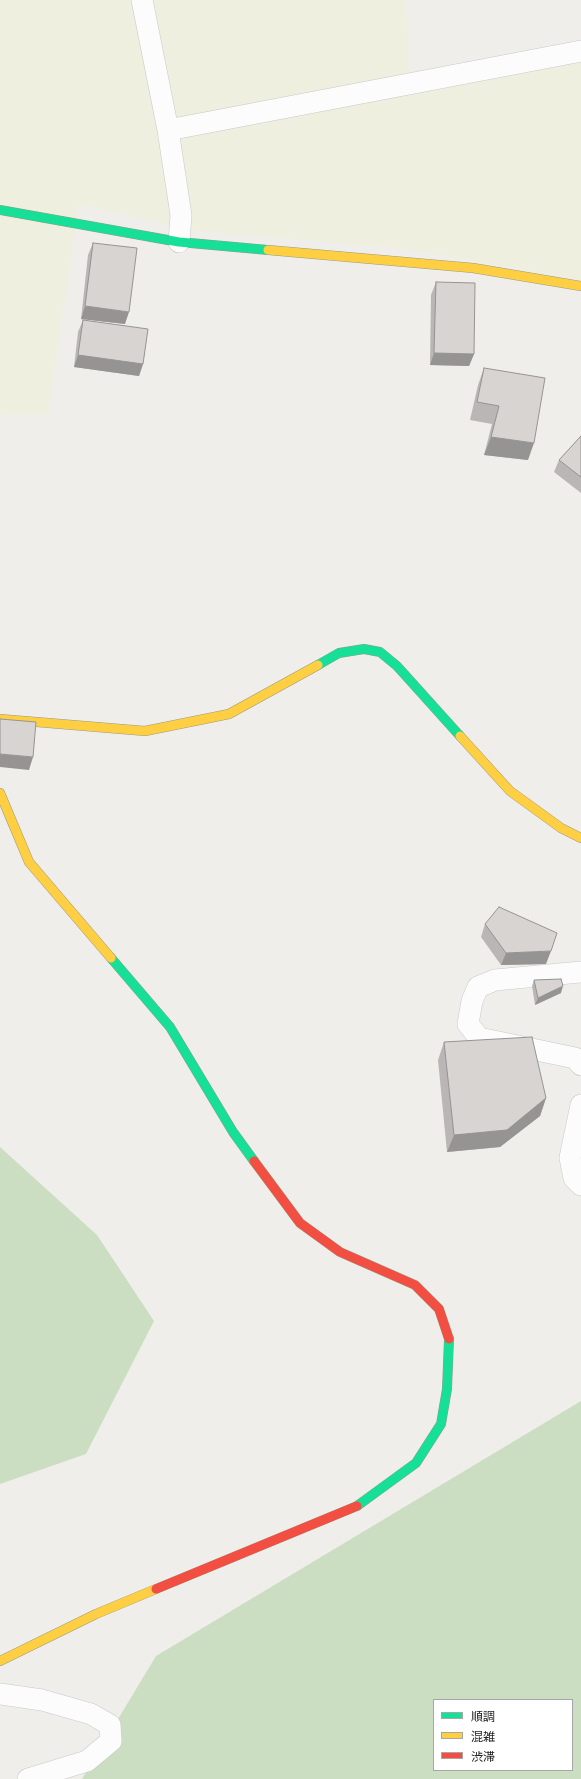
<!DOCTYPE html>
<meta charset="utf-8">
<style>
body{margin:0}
#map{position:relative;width:581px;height:1779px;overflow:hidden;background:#f0eeeb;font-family:Helvetica,"Noto Sans JP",sans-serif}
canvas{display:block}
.legend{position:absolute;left:433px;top:1699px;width:140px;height:72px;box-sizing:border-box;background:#fff;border:1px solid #a7a7a7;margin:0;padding:5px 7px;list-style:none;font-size:12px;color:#222}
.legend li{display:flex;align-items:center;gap:8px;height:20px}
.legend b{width:20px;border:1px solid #a7a7a7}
</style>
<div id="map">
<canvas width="581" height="1779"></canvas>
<ul class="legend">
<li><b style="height:5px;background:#16e098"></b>順調</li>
<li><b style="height:5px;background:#ffcf43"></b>混雑</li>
<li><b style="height:5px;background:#f24e42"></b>渋滞</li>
</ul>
</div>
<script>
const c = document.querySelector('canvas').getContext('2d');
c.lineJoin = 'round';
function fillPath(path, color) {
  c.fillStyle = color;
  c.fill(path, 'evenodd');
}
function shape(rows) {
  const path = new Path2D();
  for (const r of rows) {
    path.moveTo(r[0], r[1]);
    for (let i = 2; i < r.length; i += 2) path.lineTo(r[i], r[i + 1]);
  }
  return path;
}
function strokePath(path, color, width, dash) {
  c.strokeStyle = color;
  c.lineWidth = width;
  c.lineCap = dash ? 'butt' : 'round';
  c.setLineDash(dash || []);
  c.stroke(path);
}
fillPath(shape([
 [0,0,406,0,410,95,581,62,581,280,400,248,195,231,79,204,48,414,0,415]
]), '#efefdf');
fillPath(shape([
 [0,1147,97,1235,154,1321,86,1454,0,1484],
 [581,1401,581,1779,82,1779,156,1656],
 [434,1700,572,1700,572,1770,434,1770]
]), '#cbdec1');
const street = shape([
 [142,0,168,130,181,215,179,242],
 [168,130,581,51],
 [581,972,495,980,478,987,472,1001,468,1024,479,1038,575,1058,581,1065],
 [581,1105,570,1158,574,1178,581,1185],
 [0,1694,42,1700,91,1714,110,1725,111,1741,87,1761,28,1779]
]);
const fast = shape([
 [0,210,179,242,268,250],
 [318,665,339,653,364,649,380,652,397,666,460,736],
 [111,958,170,1027,233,1132,254,1161],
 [357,1506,416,1463,441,1424,447,1389,449,1339]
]);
const slow = shape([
 [268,250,473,268,581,286],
 [0,719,145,731,229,714,318,665],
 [460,736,510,791,561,828,581,838],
 [0,793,29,862,111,958],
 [0,1661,96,1614,156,1589]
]);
const jam = shape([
 [254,1161,300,1223,340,1252,415,1285,439,1309,449,1339],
 [156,1589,357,1506]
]);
strokePath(street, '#c9c8c7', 22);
strokePath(fast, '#999a82', 10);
strokePath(slow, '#999a82', 10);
strokePath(jam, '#999a82', 10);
strokePath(street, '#fdfcfc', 21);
strokePath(fast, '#16e098', 9);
strokePath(slow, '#ffcf43', 9);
strokePath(jam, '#f24e42', 9);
fillPath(shape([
 [93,243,125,324,81,319,88,255],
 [436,282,474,354,469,366,430,365,431,295],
 [83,320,143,364,139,376,74,367,78,332],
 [484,368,528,460,484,455,492,424,470,420,478,385],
 [581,436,581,493,554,472,559,460],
 [485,924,546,964,501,965,481,937],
 [534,980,561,993,535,1005,532,986],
 [444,1042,546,1098,540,1116,500,1147,447,1152,438,1060]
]), '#b9b6b5');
fillPath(shape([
 [85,306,129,312,125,324,81,319],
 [434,353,474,354,469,366,430,365],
 [78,355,143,364,139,376,74,367],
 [491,437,534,443,528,460,484,455],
 [0,754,33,757,29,770,0,767],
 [551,951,546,964,501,965,506,953],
 [563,986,561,993,535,1005,538,998],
 [546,1098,540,1116,500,1147,447,1152,454,1135]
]), '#969493');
const building = shape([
 [93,243,137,248,129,312,85,306,93,243],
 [436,282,475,283,474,354,434,353,436,282],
 [83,320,148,329,143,364,78,355,83,320],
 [484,368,545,378,534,443,491,437,499,406,477,402,484,368],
 [581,436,581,477,559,460,581,436],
 [0,719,36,722,33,757,0,754,0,719],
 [499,907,557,933,551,951,506,953,485,924,499,907],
 [561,979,563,986,538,998,534,980,561,979],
 [532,1037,546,1098,507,1130,454,1135,444,1042,532,1037]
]);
fillPath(building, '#d7d4d2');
strokePath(building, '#969493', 1);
</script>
